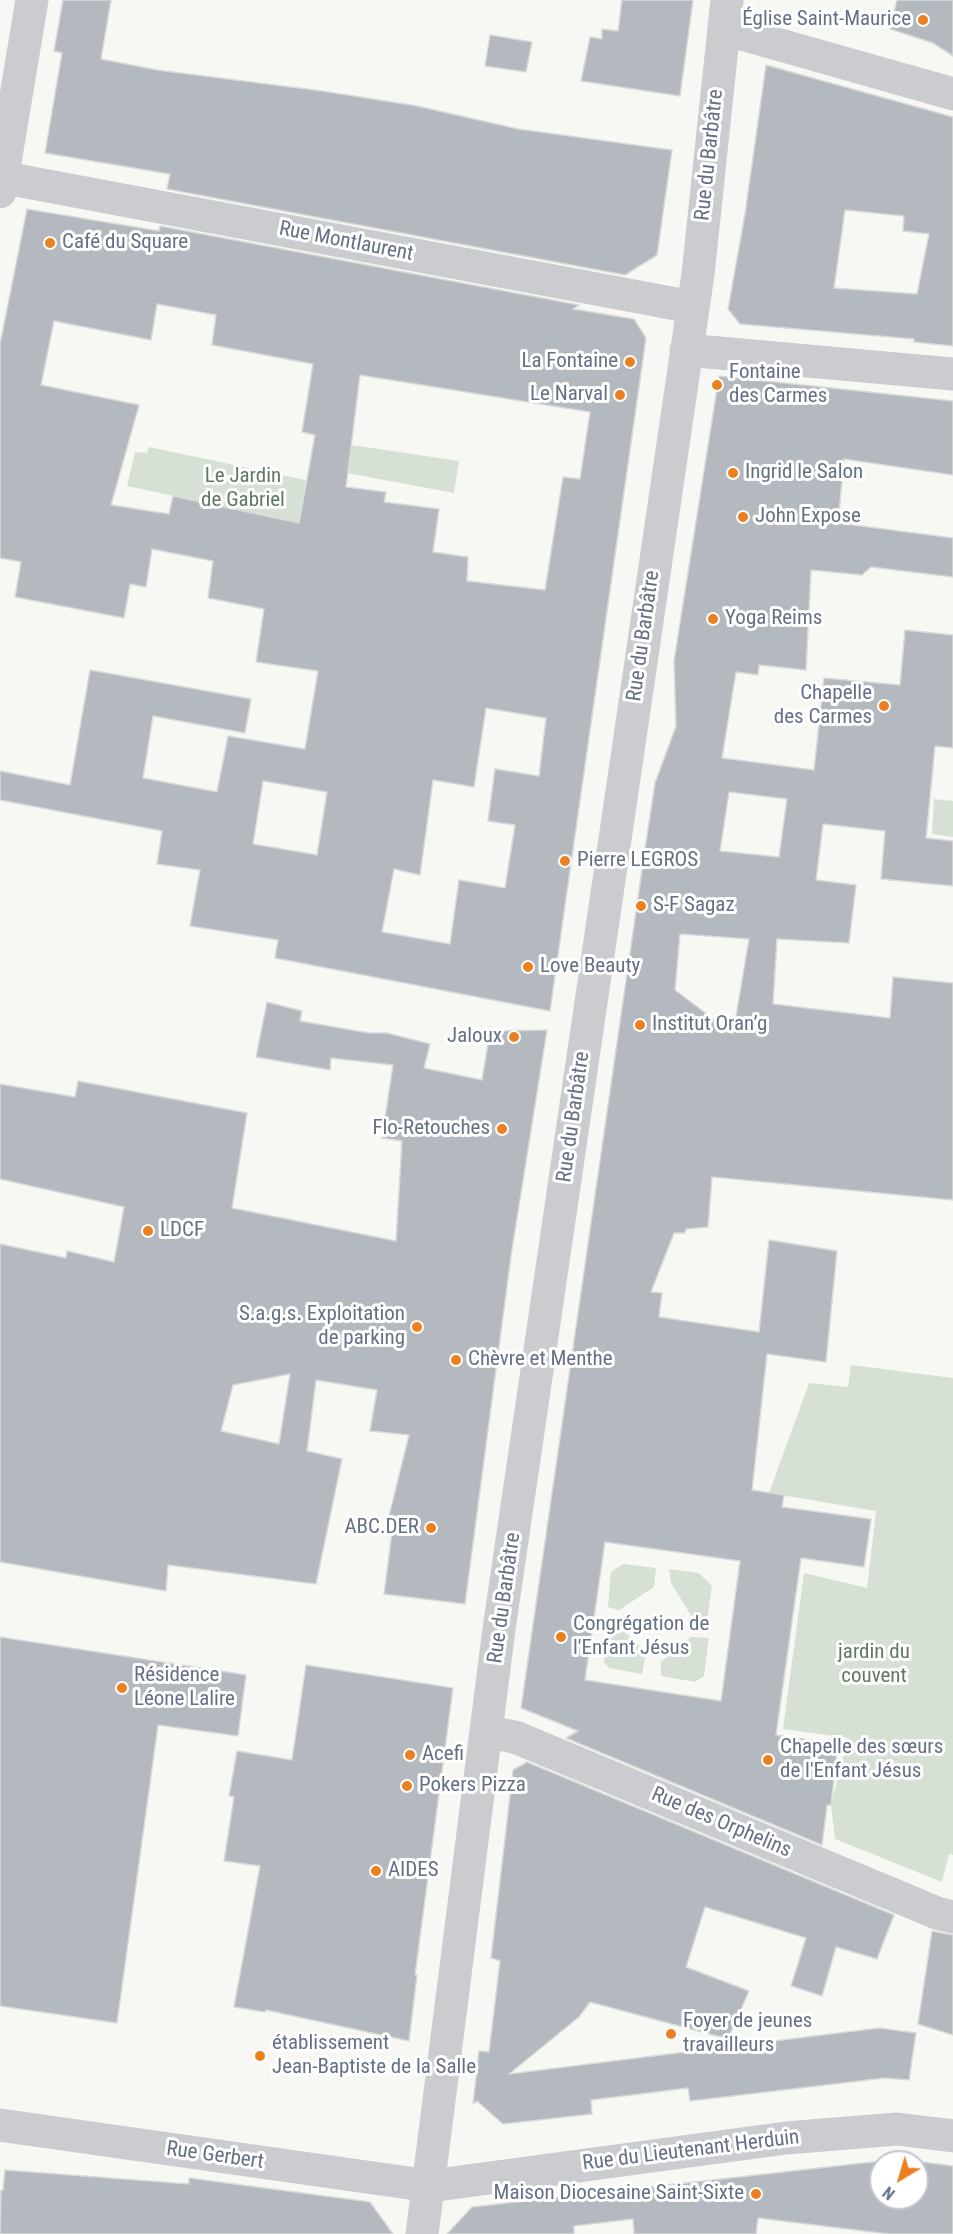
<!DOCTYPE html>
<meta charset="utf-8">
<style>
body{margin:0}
#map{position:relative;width:953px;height:2234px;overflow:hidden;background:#f7f8f4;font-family:"Roboto Condensed",sans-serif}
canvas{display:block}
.north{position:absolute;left:869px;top:2150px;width:60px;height:60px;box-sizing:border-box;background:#fff;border:2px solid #c1c6cf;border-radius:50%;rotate:218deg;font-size:16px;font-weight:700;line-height:24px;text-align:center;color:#657087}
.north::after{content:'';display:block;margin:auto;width:21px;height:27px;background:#ec8020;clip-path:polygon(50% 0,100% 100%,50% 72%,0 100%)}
</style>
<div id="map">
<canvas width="953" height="2234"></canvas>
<div class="north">N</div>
</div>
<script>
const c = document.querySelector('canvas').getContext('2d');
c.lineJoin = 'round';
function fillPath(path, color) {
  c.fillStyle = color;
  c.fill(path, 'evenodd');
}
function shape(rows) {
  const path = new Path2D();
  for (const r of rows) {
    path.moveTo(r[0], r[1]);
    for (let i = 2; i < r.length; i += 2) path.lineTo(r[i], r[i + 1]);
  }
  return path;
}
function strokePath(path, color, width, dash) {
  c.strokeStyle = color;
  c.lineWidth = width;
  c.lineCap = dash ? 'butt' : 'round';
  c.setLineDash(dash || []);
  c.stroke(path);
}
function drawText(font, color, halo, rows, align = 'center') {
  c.font = font + ' "Roboto Condensed",sans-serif';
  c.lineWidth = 6;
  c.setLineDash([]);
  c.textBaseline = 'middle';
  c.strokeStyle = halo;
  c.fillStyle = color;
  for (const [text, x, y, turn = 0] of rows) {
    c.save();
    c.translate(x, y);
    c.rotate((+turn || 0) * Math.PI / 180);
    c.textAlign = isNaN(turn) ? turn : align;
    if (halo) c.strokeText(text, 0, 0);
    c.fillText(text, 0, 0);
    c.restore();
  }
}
fillPath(shape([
 [325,441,459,461,454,493,320,468],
 [149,447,306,480,299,523,127,486,135,452,147,453],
 [934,799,953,801,953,837,932,834],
 [851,1365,953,1378,953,1855,949,1854,942,1882,835,1839,831,1805,848,1738,783,1729,804,1573,867,1588,876,1511,769,1493,809,1383,848,1387],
 [623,1564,656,1568,654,1587,619,1610,608,1607,611,1572],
 [669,1569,699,1573,712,1586,707,1621,694,1620,671,1583],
 [606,1625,621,1628,646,1653,642,1674,609,1668,604,1662],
 [691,1637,709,1638,704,1676,695,1682,661,1676,661,1662]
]), '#d7e0d5');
const building = shape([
 [63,0,111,0,101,59,157,70,322,91,417,106,518,129,672,150,657,255,625,275,167,189,170,174,45,153,62,53,54,51,63,0],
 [622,0,693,0,680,96,581,81,590,37,602,39,602,29,618,31,622,0],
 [897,0,953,0,953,56,933,43,890,29,897,0],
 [490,35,532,42,526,72,485,66,490,35],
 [766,65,953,117,953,346,914,342,914,339,740,324,728,309,745,214,766,65],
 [845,210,904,216,903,231,929,234,917,294,834,288,845,210],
 [27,209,159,231,160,226,579,305,573,309,634,319,646,338,550,1011,275,958,278,940,190,926,200,870,157,864,162,831,0,800,0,771,70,785,90,670,251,699,245,733,153,716,143,778,217,792,228,736,305,749,318,671,256,662,264,609,208,598,213,561,152,549,146,587,130,584,124,618,15,597,21,562,0,558,0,344,27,209],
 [157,304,216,315,212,345,313,364,302,432,315,435,299,523,173,496,169,514,111,505,139,405,41,385,54,321,151,340,157,304],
 [360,375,590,412,580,479,563,477,545,590,467,581,468,557,433,552,439,509,384,502,386,492,346,487,360,375],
 [486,708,546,718,539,776,495,769,488,821,515,825,505,888,459,880,450,944,382,932,394,869,420,875,433,780,474,787,486,708],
 [263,781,327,792,317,855,253,844,263,781],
 [719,376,953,401,953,475,844,459,838,523,953,538,953,577,871,567,862,575,811,570,806,670,759,665,758,675,736,672,722,758,814,770,824,678,900,685,905,630,953,635,953,748,935,746,926,838,953,841,953,886,881,879,885,831,823,824,816,880,856,885,849,943,777,939,773,1004,890,1018,893,977,953,983,953,1200,712,1177,708,1227,686,1229,685,1233,674,1233,651,1292,662,1293,659,1317,759,1332,769,1240,837,1251,826,1362,767,1354,752,1490,784,1495,782,1507,871,1519,864,1567,801,1558,776,1735,838,1744,831,1805,827,1805,822,1845,566,1738,578,1731,521,1708,645,849,655,783,676,726,674,661,719,376],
 [729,792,787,799,779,857,720,851,729,792],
 [680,934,749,939,733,1034,675,990,680,934],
 [605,1542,740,1561,721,1701,585,1680,605,1542],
 [267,1002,302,1011,300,1021,369,1033,387,1033,430,1044,424,1068,482,1080,490,1031,547,1030,511,1256,465,1604,384,1594,394,1517,389,1516,409,1435,370,1431,377,1390,316,1380,307,1451,342,1459,316,1584,168,1565,166,1591,0,1562,0,1244,66,1258,67,1251,114,1262,124,1207,0,1179,0,1084,75,1097,78,1081,247,1113,232,1208,396,1241,402,1141,382,1138,393,1065,331,1058,330,1070,256,1057,267,1002],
 [290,1374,279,1444,221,1431,233,1385,290,1374],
 [0,1637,246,1675,238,1736,158,1725,117,2023,0,2006,0,1637],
 [306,1665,453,1688,415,1975,417,1975,409,2041,266,2010,265,2012,234,2007,260,1866,224,1861,234,1797,229,1796,237,1751,292,1760,306,1665],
 [527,1762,894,1915,877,1959,836,1947,822,1996,791,1986,806,1938,705,1907,686,1967,749,1991,728,2039,590,2002,579,2017,509,2074,879,2028,916,2033,909,2080,885,2078,690,2101,688,2088,591,2100,592,2114,503,2124,477,2101,473,2104,479,2051,489,2052,500,1961,491,1958,513,1770,527,1762],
 [932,1931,953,1935,953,2035,918,2024,932,1931],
 [899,2159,953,2166,953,2234,889,2234,758,2218,756,2234,634,2234,633,2219,574,2226,574,2234,447,2234,472,2207,899,2159],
 [881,2162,917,2162,917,2198,881,2198,881,2162],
 [5,2170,189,2184,189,2178,370,2202,393,2234,0,2234,1,2190,3,2190,5,2170]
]);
fillPath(building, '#b4b9c0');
strokePath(building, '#d9d9d7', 1.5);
strokePath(shape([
 [724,29,953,94],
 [0,177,692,307],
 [0,192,32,0],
 [686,350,953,374],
 [488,1732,515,1737,937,1913,953,1917],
 [422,2234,499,1629,698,274,727,0]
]), '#caccd0', 33);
strokePath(shape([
 [0,2125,430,2186,786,2138,897,2129,953,2136]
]), '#caccd0', 33);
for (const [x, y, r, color] of [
 [923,20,6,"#ec8020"],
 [50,243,6,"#ec8020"],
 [630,362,6,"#ec8020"],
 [717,385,6,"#ec8020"],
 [620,395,6,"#ec8020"],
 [733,473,6,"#ec8020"],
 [743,517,6,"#ec8020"],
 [713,619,6,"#ec8020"],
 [884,706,6,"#ec8020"],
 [565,861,6,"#ec8020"],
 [641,906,6,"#ec8020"],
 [528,967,6,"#ec8020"],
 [640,1025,6,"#ec8020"],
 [514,1037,6,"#ec8020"],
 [502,1129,6,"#ec8020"],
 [148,1231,6,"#ec8020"],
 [417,1327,6,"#ec8020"],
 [456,1360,6,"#ec8020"],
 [431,1528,6,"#ec8020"],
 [561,1637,6,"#ec8020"],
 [122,1688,6,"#ec8020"],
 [410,1755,6,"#ec8020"],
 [768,1760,6,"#ec8020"],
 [407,1786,6,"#ec8020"],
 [376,1871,6,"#ec8020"],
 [671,2034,6,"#ec8020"],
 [260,2056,6,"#ec8020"],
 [756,2194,6,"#ec8020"]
]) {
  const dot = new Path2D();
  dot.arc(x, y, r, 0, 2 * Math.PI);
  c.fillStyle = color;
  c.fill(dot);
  strokePath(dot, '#fff', 2);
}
drawText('21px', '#657087', '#fff', [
 ["Église Saint-Maurice",911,20,"right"],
 ["Café du Square",62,243],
 ["La Fontaine",618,362,"right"],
 ["Fontaine",729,373],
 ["des Carmes",729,397],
 ["Le Narval",608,395,"right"],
 ["Ingrid le Salon",745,473],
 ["John Expose",755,517],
 ["Yoga Reims",725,619],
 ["Chapelle",872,694,"right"],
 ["des Carmes",872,718,"right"],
 ["Pierre LEGROS",577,861],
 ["S-F Sagaz",653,906],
 ["Love Beauty",540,967],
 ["Institut Oran’g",652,1025],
 ["Jaloux",502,1037,"right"],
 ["Flo-Retouches",490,1129,"right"],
 ["LDCF",160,1231],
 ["S.a.g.s. Exploitation",405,1315,"right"],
 ["de parking",405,1339,"right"],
 ["Chèvre et Menthe",468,1360],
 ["ABC.DER",419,1528,"right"],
 ["Congrégation de",573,1625],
 ["l'Enfant Jésus",573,1649],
 ["Résidence",134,1676],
 ["Léone Lalire",134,1700],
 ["Chapelle des sœurs",780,1748],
 ["de l'Enfant Jésus",780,1772],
 ["Acefi",422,1755],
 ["Pokers Pizza",419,1786],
 ["AIDES",388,1871],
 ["Foyer de jeunes",683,2022],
 ["travailleurs",683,2046],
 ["établissement",272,2044],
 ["Jean-Baptiste de la Salle",272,2068],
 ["Maison Diocesaine Saint-Sixte",744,2194,"right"]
], 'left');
drawText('21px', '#657087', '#fff', [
 ["Rue du Barbâtre",710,155,-84],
 ["Rue Montlaurent",346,242,11],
 ["Rue du Barbâtre",644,636,-82],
 ["Rue du Barbâtre",574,1117,-82],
 ["Rue du Barbâtre",505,1598,-82],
 ["Rue des Orphelins",721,1823,23],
 ["Rue du Lieutenant Herduin",691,2151,-7],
 ["Rue Gerbert",215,2156,8]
]);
drawText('21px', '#607961', '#fff', [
 ["Le Jardin",243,477],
 ["de Gabriel",243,501],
 ["jardin du",874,1653],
 ["couvent",874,1677]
]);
</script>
